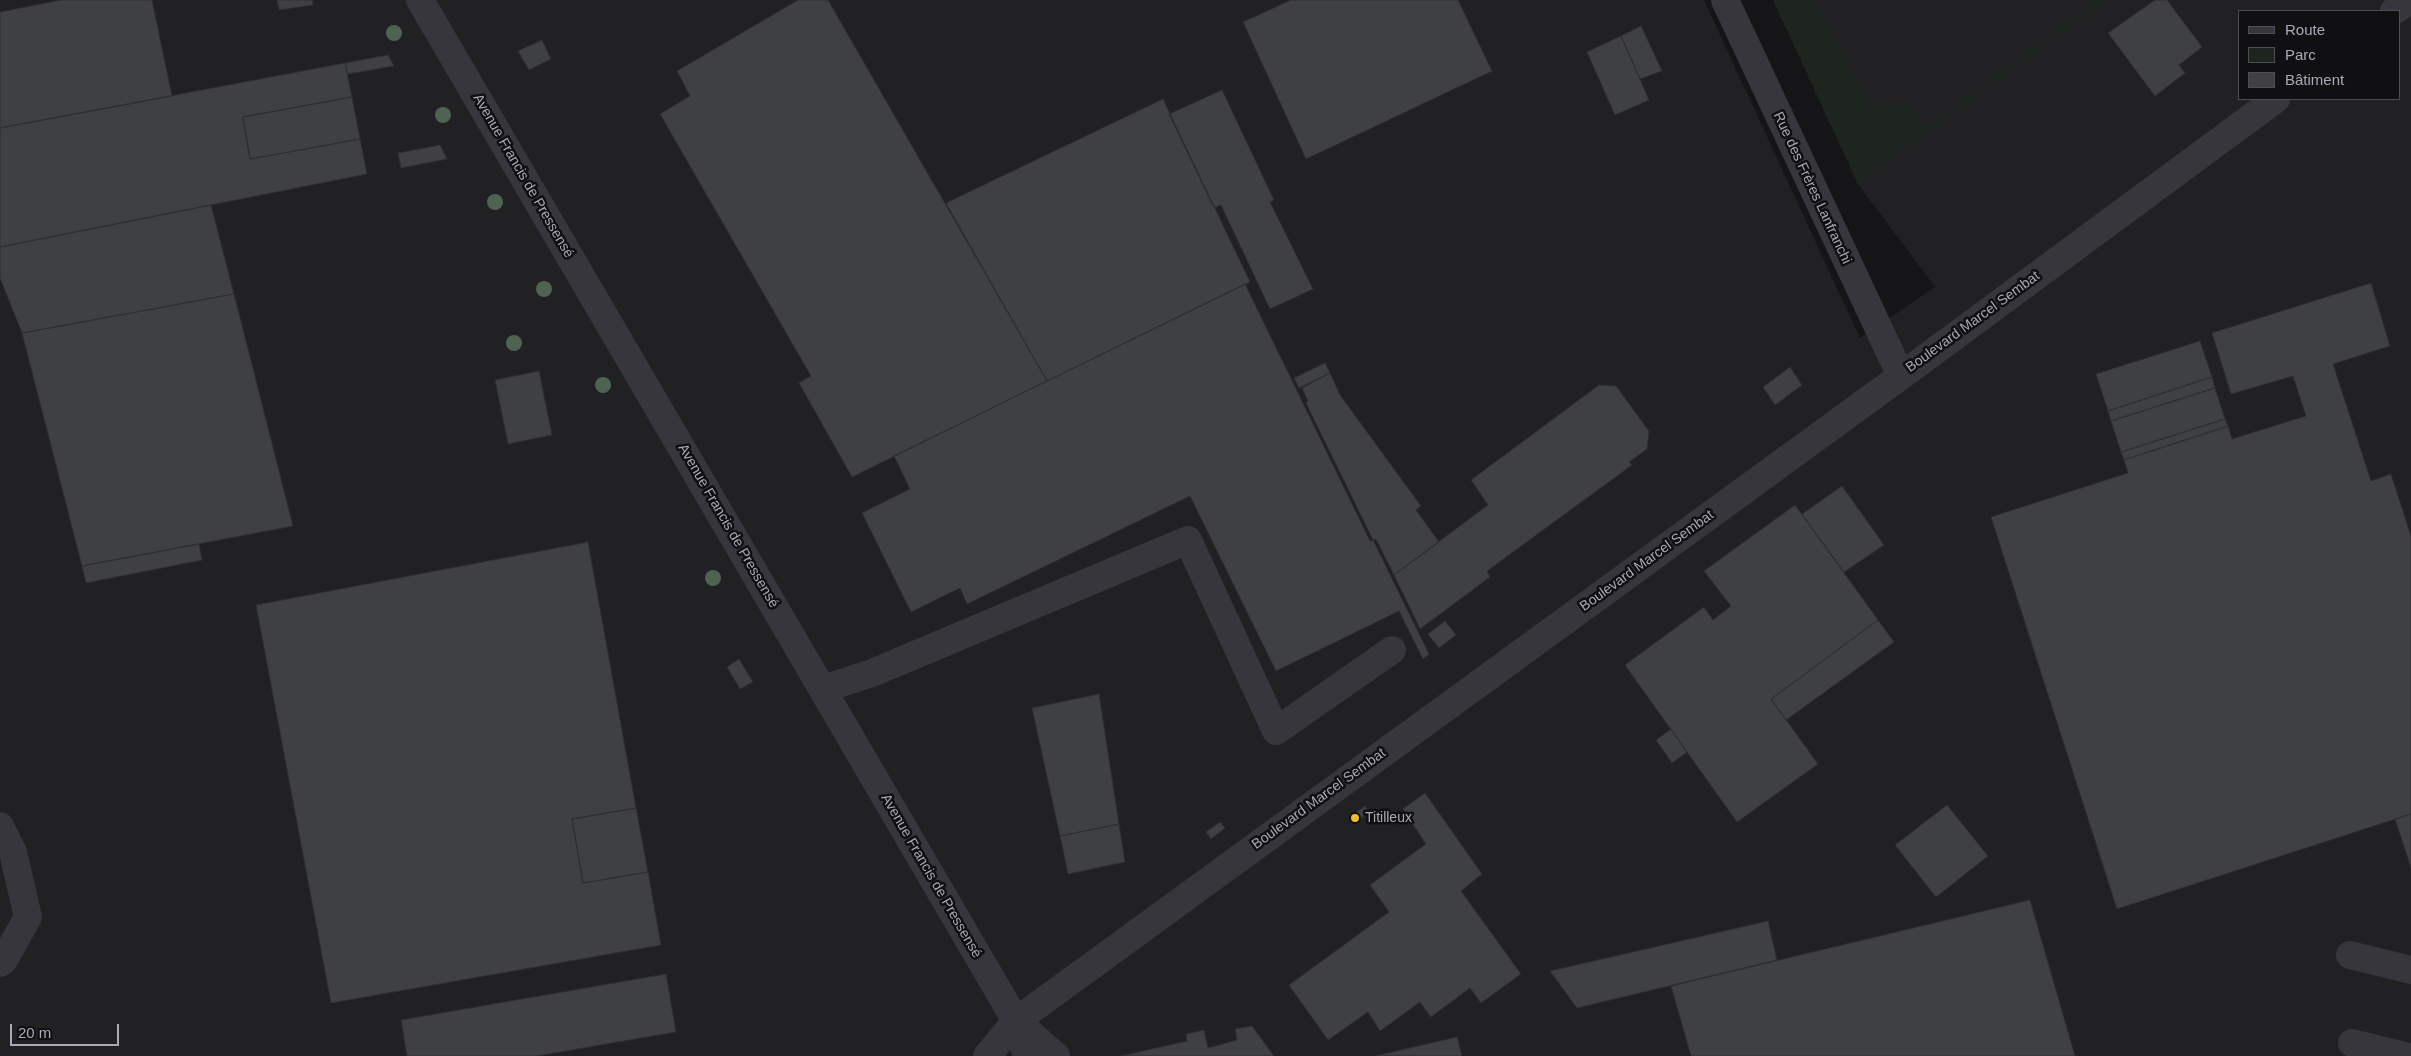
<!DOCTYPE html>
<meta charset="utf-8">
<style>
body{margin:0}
#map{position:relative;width:2411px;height:1056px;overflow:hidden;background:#151517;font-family:Arial,sans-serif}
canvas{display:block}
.legend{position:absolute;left:2238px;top:10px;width:162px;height:90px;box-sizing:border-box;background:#101012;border:1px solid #4c4e54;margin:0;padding:6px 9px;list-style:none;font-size:15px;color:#a7abb7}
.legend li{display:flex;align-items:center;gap:10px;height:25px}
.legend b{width:25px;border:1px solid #4c4e54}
.scale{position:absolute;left:10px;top:1024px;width:109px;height:22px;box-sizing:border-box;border:2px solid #a7abb7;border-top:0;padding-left:6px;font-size:15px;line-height:18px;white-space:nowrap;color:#a7abb7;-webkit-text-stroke:4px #101012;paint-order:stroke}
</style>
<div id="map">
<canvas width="2411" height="1056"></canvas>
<ul class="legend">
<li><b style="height:6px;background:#36363c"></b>Route</li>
<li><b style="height:14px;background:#1d251e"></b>Parc</li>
<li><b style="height:14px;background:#3f4044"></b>Bâtiment</li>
</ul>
<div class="scale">20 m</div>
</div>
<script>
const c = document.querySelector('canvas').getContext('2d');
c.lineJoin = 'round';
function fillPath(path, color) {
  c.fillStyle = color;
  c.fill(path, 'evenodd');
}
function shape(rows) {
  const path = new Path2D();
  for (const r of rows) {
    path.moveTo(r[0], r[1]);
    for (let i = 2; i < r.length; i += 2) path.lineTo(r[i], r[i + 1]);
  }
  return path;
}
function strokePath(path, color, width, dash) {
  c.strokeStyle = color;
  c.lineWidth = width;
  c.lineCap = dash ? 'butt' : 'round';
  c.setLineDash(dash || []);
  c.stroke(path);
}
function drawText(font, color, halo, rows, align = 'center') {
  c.font = font + ' Arial,sans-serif';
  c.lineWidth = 5;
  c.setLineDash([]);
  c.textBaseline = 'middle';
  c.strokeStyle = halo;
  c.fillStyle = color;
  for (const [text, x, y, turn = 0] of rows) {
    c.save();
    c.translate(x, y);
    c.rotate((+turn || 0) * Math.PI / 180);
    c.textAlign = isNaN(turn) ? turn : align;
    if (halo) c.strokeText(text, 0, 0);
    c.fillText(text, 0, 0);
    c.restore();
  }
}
fillPath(shape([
 [0,0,1704,0,1860,338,1935,287,1858,184,1773,0,2411,0,2411,1056,0,1056],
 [2240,11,2400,11,2400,99,2240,99]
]), '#212124');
fillPath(shape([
 [1773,0,1814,0,1872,108,1884,103,1901,102,1909,106,1926,128,2096,0,2107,0,1858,184]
]), '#1d251e');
const building = shape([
 [61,0,152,0,172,96,0,128,0,12,61,0],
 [277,0,312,0,313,5,279,10,277,0],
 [798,0,828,0,1047,381,852,477,799,383,811,376,660,114,690,96,677,71,798,0],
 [1291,0,1458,0,1492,71,1306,159,1243,22,1291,0],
 [2155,0,2167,0,2202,47,2179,65,2185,73,2155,96,2108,33,2155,0],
 [1641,26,1662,71,1640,79,1621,36,1641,26],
 [1621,36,1649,100,1615,115,1587,52,1621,36],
 [542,40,551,59,529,70,518,51,542,40],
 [388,55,394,66,348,74,345,63,388,55],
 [345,63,352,97,243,117,250,159,360,139,367,174,0,247,0,128,345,63],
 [1222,90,1274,200,1270,202,1313,289,1270,309,1221,205,1214,208,1169,114,1222,90],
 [352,97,360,139,250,159,243,117,352,97],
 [1163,99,1250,282,1047,381,946,203,1163,99],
 [440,145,447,159,401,168,398,153,440,145],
 [211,205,234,294,22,333,0,278,0,247,211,205],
 [2371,283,2390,346,2333,364,2371,481,2391,474,2411,536,2411,814,2117,909,1991,517,2128,473,2124,460,2228,426,2232,439,2306,416,2293,376,2231,394,2212,333,2371,283],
 [1245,284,1370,541,1373,540,1429,654,1423,659,1399,611,1276,671,1190,496,967,604,960,588,911,612,862,513,910,489,894,456,1245,284],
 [234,294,293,526,82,566,22,333,234,294],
 [2200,341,2212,377,2108,411,2096,374,2200,341],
 [1325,363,1330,373,1299,388,1294,378,1325,363],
 [1790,367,1802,385,1775,405,1763,387,1790,367],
 [539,371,552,435,508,444,495,380,539,371],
 [1330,373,1340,395,1421,506,1416,510,1439,542,1394,575,1376,539,1373,540,1306,403,1308,401,1302,388,1330,373],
 [2212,377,2215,388,2111,421,2108,411,2212,377],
 [1599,385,1616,386,1649,431,1647,449,1629,462,1632,465,1487,571,1490,577,1420,629,1394,575,1488,505,1471,480,1599,385],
 [2215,388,2225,419,2121,452,2111,421,2215,388],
 [2225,419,2228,426,2124,460,2121,452,2225,419],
 [1842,486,1884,545,1844,572,1802,514,1842,486],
 [1795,505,1878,620,1771,699,1818,764,1737,822,1625,665,1704,607,1713,620,1731,606,1704,571,1795,505],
 [588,542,636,808,572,819,583,883,648,872,661,945,331,1003,256,605,588,542],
 [199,544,202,560,86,583,82,566,199,544],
 [1878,620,1894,642,1786,720,1771,699,1878,620],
 [1445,621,1456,635,1439,648,1428,634,1445,621],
 [739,659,753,682,740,689,727,667,739,659],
 [1099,694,1119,824,1060,836,1032,708,1099,694],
 [1671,729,1687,752,1672,763,1656,740,1671,729],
 [1425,793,1482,874,1461,891,1521,974,1481,1003,1470,988,1431,1017,1420,1002,1380,1031,1368,1012,1328,1040,1289,985,1389,912,1370,885,1426,844,1403,809,1425,793],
 [1947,805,1988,856,1936,897,1895,845,1947,805],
 [1365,806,1369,812,1355,823,1350,817,1365,806],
 [636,808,648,872,583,883,572,819,636,808],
 [2411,814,2411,868,2395,819,2411,814],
 [1220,822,1225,828,1211,839,1206,832,1220,822],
 [1119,824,1125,862,1068,874,1060,836,1119,824],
 [2030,900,2075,1056,1691,1056,1671,986,2030,900],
 [1768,921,1777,960,1577,1008,1550,971,1768,921],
 [666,974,676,1032,537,1056,407,1056,401,1020,666,974],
 [1252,1026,1274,1056,1121,1056,1187,1041,1186,1034,1204,1030,1208,1048,1237,1040,1235,1029,1252,1026],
 [1457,1037,1462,1056,1375,1056,1457,1037]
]);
fillPath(building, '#3f4044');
strokePath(building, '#2f2f33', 1);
strokePath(shape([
 [420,0,1016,1021,1027,1056],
 [1725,0,1901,376],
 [2394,11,2409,0],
 [823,689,872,673,1188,540,1276,731,1392,650],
 [0,826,13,852,28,917,4,960,0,963],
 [2350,955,2411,970],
 [1016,1021,1056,1056],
 [2352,1043,2405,1056],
 [987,1056,1016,1021,1901,376,2276,99]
]), '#36363c', 28);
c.fillStyle = '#4f6352';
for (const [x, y] of [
 [394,33],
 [443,115],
 [495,202],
 [544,289],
 [514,343],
 [603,385],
 [713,578]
]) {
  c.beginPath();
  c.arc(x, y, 8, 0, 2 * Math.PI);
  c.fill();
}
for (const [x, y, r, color] of [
 [1355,818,5,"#f2bb32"]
]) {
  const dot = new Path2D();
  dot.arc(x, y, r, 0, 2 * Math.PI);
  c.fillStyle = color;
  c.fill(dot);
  strokePath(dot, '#101012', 2);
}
drawText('14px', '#a7abb7', '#101012', [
 ["Avenue Francis de Pressensé",523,176,60],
 ["Rue des Frères Lanfranchi",1812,188,65],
 ["Boulevard Marcel Sembat",1973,322,-36],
 ["Avenue Francis de Pressensé",728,526,60],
 ["Boulevard Marcel Sembat",1647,561,-36],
 ["Boulevard Marcel Sembat",1319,799,-36],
 ["Avenue Francis de Pressensé",931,876,60]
]);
drawText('14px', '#a7abb7', '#101012', [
 ["Titilleux",1365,818]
], 'left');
</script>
